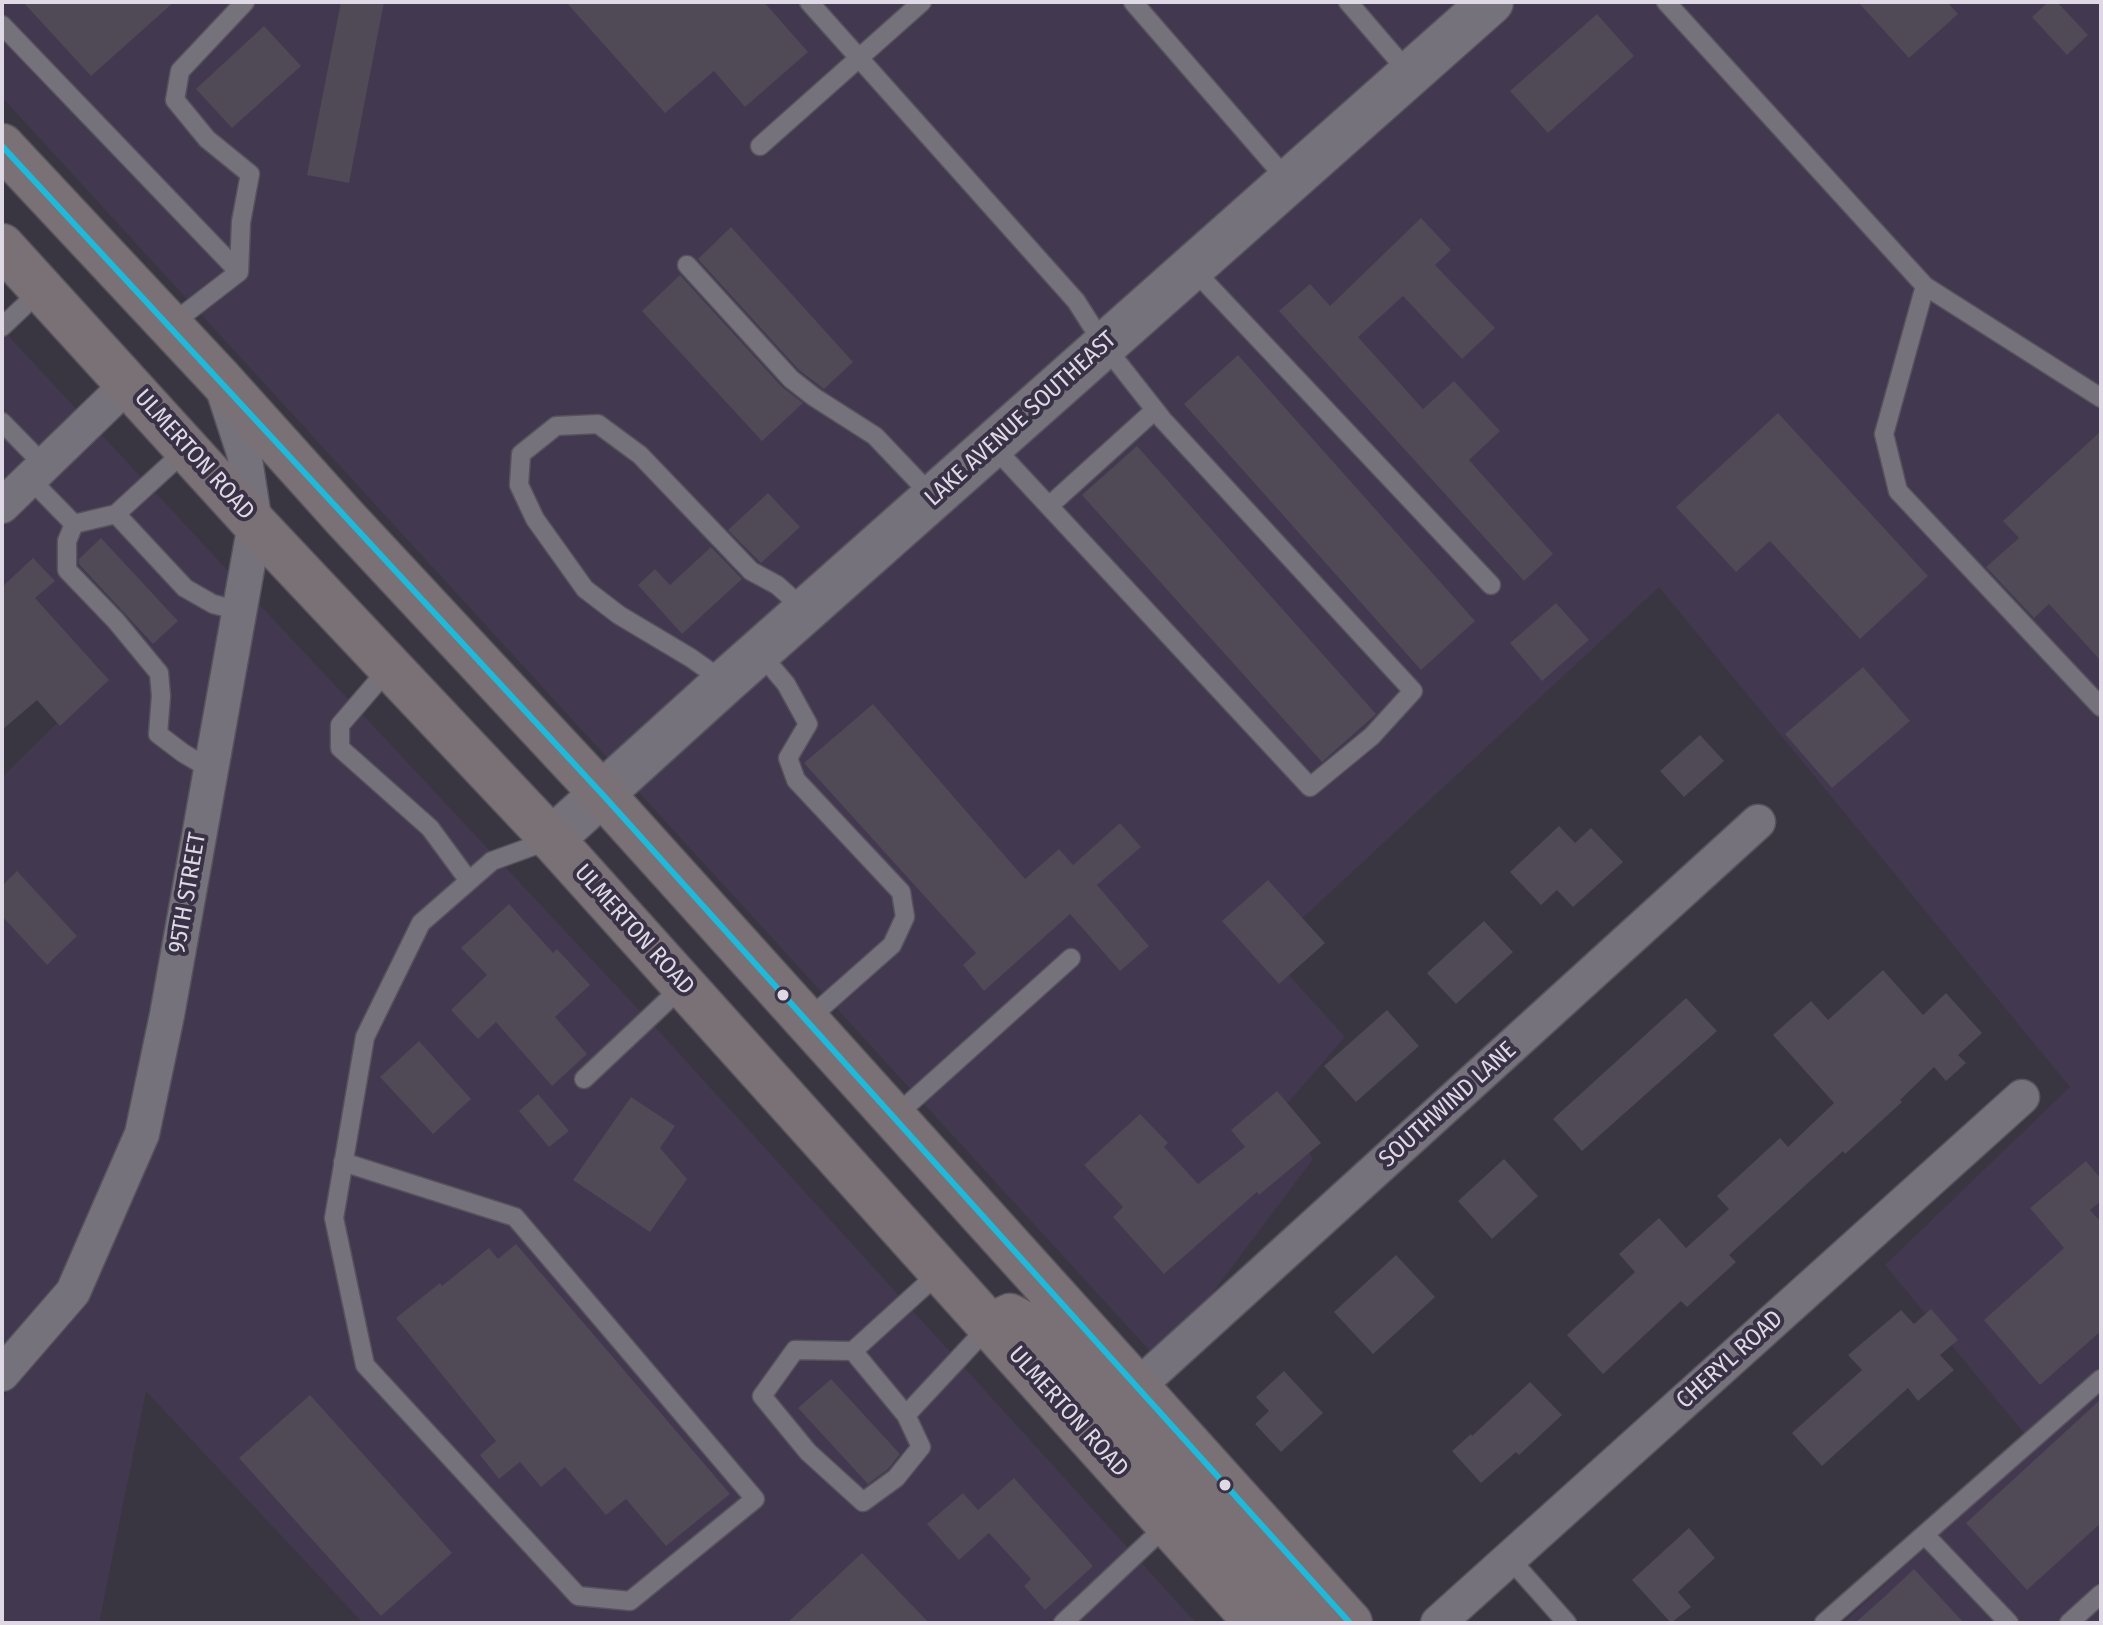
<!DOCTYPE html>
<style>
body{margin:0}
#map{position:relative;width:2103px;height:1625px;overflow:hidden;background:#3a3641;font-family:"Fira Sans Condensed",sans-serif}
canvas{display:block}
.frame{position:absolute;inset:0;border:4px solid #ded9e5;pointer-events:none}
</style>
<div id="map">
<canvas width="2103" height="1625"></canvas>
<div class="frame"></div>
</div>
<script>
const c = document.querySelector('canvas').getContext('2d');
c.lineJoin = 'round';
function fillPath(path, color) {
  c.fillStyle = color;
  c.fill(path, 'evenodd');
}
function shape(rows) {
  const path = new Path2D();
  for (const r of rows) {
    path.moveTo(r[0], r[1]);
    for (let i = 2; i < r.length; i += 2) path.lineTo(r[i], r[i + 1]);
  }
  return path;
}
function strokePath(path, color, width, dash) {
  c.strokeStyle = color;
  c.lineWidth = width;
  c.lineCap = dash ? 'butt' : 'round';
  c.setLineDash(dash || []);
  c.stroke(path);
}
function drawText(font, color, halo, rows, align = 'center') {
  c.font = font + ' "Fira Sans Condensed",sans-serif';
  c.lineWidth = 8;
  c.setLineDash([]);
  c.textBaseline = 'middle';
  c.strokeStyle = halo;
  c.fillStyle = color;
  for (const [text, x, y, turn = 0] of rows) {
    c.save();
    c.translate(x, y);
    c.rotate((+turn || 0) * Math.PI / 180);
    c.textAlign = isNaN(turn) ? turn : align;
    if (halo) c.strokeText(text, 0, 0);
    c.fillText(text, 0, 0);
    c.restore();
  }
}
fillPath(shape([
 [2,2,1468,2,613,764,2,97],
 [1515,2,2101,2,2101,1623,1843,1623,2035,1446,1885,1265,2070,1087,1659,587,1267,951,1345,1037,1285,1106,1313,1159,1201,1308,1152,1353,634,787,735,693],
 [2,329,78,411,2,484],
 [100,433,230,573,193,768,151,1014,125,1131,59,1284,2,1350,2,777,64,716,2,646,2,528],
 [258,603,667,1040,1196,1623,363,1623,146,1391,99,1623,2,1623,2,1398,85,1302,226,770]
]), '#423850');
fillPath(shape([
 [23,2,174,2,91,76],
 [341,2,384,2,349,183,307,175],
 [566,2,764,2,808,52,745,107,714,71,665,113],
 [1858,2,1947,2,1958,14,1909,58],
 [2048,2,2057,2,2088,35,2067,55,2032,17],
 [1597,14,1634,56,1548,133,1510,91],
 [264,26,301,66,232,128,196,89],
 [1421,218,1451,250,1435,265,1495,328,1462,359,1403,296,1358,337,1423,409,1454,381,1500,431,1469,460,1553,554,1524,581,1279,311,1310,284,1330,306],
 [731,227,853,362,824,389,799,370,698,259],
 [680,275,782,387,803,403,762,441,642,311],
 [1238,355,1475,621,1421,670,1184,404],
 [1778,413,1928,576,1860,639,1770,541,1736,572,1676,507],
 [2101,431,2101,661,2049,604,2034,618,1986,567,2019,538,2003,521],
 [1137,446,1376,714,1322,762,1082,495],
 [768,493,800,527,761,563,728,530],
 [101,538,178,621,153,644,79,564,79,559],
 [711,547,742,579,682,634,638,585,655,569,670,585],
 [33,558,55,581,35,598,109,680,60,726,37,700,2,730,2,587],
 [1556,603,1589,640,1542,681,1510,643],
 [1863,667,1910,721,1832,788,1785,734],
 [873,704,1025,879,1059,849,1073,865,1120,823,1141,847,1097,885,1149,946,1120,971,1070,914,984,991,963,965,976,953,804,763],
 [1700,735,1724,761,1684,797,1660,771],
 [1559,826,1575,843,1591,828,1623,862,1573,907,1557,890,1541,905,1510,872],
 [17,871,77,936,47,965,2,916,2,886],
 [1268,880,1325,943,1279,984,1222,921],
 [509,904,553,953,557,949,590,985,555,1017,587,1054,552,1086,496,1022,478,1039,451,1010,487,975,461,948],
 [1484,921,1513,952,1456,1004,1427,973],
 [1883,970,1923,1015,1946,993,1982,1033,1958,1055,1966,1063,1946,1081,1934,1067,1900,1100,1902,1102,1845,1154,1843,1151,1729,1255,1736,1262,1687,1307,1681,1301,1603,1374,1567,1335,1635,1272,1619,1254,1659,1218,1686,1248,1729,1209,1717,1196,1780,1138,1788,1147,1834,1103,1773,1035,1811,1001,1828,1020],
 [1686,998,1717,1031,1582,1151,1553,1119],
 [1387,1010,1419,1046,1356,1102,1324,1066],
 [419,1041,471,1099,433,1134,380,1077],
 [1277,1091,1321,1143,1259,1195,1257,1192,1164,1274,1113,1217,1123,1207,1084,1165,1140,1114,1168,1143,1164,1147,1198,1184,1245,1147,1231,1130],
 [538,1094,569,1131,549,1147,519,1111],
 [631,1097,675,1126,660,1148,687,1179,650,1232,573,1180],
 [1504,1159,1538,1196,1492,1239,1458,1201],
 [2086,1161,2101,1179,2101,1201,2090,1210,2101,1222,2101,1331,2040,1385,1984,1320,2064,1248,2030,1208],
 [516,1244,730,1494,666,1546,626,1499,606,1515,565,1467,541,1487,520,1462,499,1479,480,1455,496,1441,396,1318,440,1283,442,1286,489,1248,498,1259],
 [1396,1255,1435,1297,1373,1354,1334,1312],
 [1931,1309,1958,1340,1940,1355,1954,1370,1918,1401,1908,1388,1822,1466,1792,1433,1862,1370,1848,1355,1901,1310,1914,1324],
 [1284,1371,1323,1413,1281,1452,1255,1424,1269,1411,1256,1397],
 [831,1379,900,1454,888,1469,868,1484,798,1408],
 [1530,1382,1562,1415,1519,1455,1516,1452,1481,1483,1452,1451,1471,1434,1472,1436],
 [310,1395,452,1553,381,1616,239,1458],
 [2101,1399,2101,1523,2027,1590,1966,1523],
 [1014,1478,1093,1566,1045,1610,1024,1586,1031,1579,989,1533,959,1560,927,1524,963,1493,978,1510],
 [1689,1528,1715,1558,1678,1592,1691,1607,1671,1623,1632,1580],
 [862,1553,929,1623,787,1623],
 [1914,1569,1964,1623,1855,1623,1882,1599]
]), '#504956');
const service = shape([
 [809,2,1076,301,1104,345,1163,420,1413,691,1372,736,1310,787,992,445],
 [1133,2,1289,182],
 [1348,2,1410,74],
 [1666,2,1925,286,2101,398],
 [2,25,239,272,169,326],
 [760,146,922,2],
 [687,265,791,379,814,397,875,436,933,497],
 [1192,268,1491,585],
 [239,272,241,222,250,174,207,139,175,100,180,71,245,2],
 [1925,286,1884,434,1898,491,2101,707],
 [2,327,42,289],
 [2,422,44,465],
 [30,479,74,524,116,514,187,449],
 [1049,506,1155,410],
 [116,514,185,588,213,604,240,611],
 [74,524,67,541,67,570,116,621,159,673,161,696,158,734,183,753,210,769],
 [759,652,786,684,808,724,788,758,796,780,901,892,905,917,892,945,805,1022],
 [390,667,340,725,340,748,430,828,469,881],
 [725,682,691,658,619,615,585,589,535,519,519,485,521,454,556,426,598,424,640,455,751,571,777,585,805,610],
 [584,1079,684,985],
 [893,1118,1071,958],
 [343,1162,515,1217,755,1499,630,1601,578,1596,365,1365,334,1218,365,1037,421,923,492,861,550,840],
 [853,1351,906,1415,990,1325],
 [906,1415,921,1447,896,1478,863,1502,808,1452,762,1396,795,1350,853,1351,941,1271],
 [1925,1535,2009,1623],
 [1510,1559,1567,1623],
 [1063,1623,1168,1524],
 [1824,1623,2101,1379],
 [2069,1623,2101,1594]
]);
const minor = shape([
 [2,506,129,383],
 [2,1374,73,1292,142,1134,167,1015,255,524,244,453,223,389],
 [1137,1387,1758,822],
 [1438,1623,2022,1097]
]);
const tertiary = shape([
 [552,839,725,682,1491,2]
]);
const primary = shape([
 [2,146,219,378,344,517,603,795,1350,1623],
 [2,246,255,524,552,839,1257,1623],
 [1000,1321,1010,1316,1034,1329,1055,1350,1304,1623]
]);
strokePath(service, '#57535d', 21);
strokePath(minor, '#57535d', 37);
strokePath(tertiary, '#57535d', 47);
strokePath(primary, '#57535d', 47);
strokePath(service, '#76727b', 18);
strokePath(minor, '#76727b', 34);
strokePath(tertiary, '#76727b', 44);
strokePath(primary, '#797175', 44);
strokePath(shape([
 [2,146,603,795,1350,1623]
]), '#20b9da', 6);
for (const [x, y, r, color] of [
 [783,995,7,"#ded9e5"],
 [1225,1485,7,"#ded9e5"]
]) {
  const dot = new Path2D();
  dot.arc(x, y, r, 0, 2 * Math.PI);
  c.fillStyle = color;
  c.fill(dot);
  strokePath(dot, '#393145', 3);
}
drawText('24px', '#ded9e5', '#393145', [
 ["LAKE AVENUE SOUTHEAST",1021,419,-42],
 ["ULMERTON ROAD",194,455,48],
 ["95TH STREET",188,893,-80],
 ["ULMERTON ROAD",634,930,48],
 ["SOUTHWIND LANE",1448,1105,-42],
 ["CHERYL ROAD",1730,1360,-42],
 ["ULMERTON ROAD",1068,1412,48]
]);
</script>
